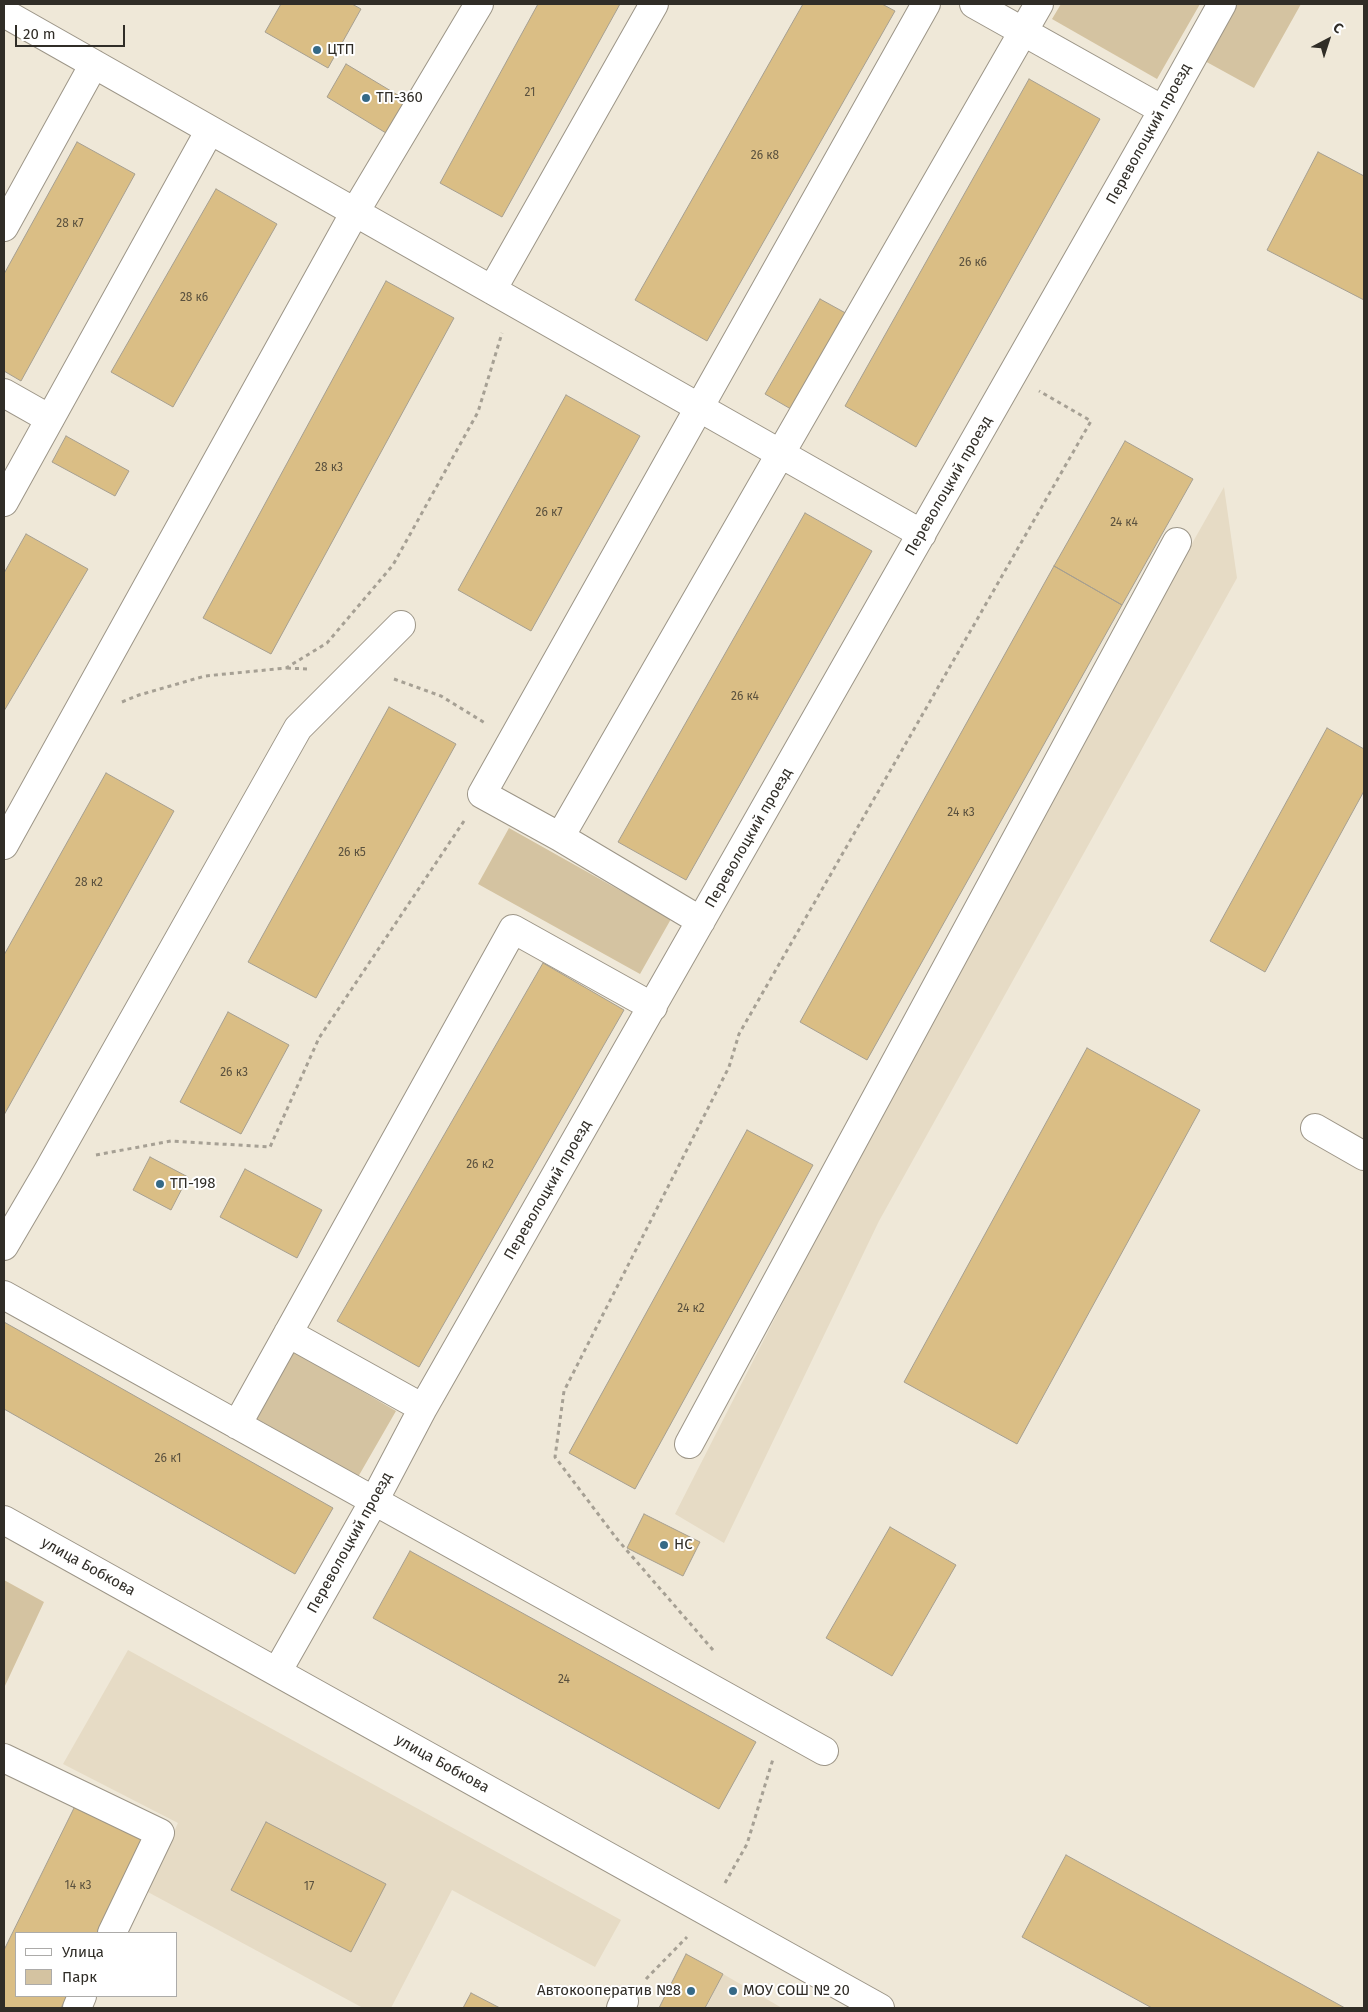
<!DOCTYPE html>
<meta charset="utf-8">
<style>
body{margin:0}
#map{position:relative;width:1368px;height:2012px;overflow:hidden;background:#efe8d8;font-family:"Fira Sans",sans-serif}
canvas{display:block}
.frame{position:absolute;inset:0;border:5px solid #302d27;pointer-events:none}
.legend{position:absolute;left:15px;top:1932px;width:162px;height:65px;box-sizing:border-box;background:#fff;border:1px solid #acaba9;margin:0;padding:6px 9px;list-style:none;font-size:15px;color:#302d27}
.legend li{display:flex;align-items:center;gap:10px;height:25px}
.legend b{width:25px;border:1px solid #acaba9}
.north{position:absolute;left:1303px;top:15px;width:50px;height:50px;-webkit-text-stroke:4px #fff;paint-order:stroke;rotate:40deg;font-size:14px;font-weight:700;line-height:20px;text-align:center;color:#302d27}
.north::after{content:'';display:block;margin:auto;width:18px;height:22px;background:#302d27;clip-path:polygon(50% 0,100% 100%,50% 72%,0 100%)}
.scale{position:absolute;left:15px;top:25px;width:110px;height:22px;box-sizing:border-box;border:2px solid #302d27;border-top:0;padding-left:6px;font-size:15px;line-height:18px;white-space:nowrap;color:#302d27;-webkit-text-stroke:4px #fff;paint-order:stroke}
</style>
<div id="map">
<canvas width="1368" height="2012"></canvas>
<div class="frame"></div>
<ul class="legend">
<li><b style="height:6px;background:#fff"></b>Улица</li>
<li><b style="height:14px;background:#d4c3a1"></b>Парк</li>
</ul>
<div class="north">С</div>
<div class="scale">20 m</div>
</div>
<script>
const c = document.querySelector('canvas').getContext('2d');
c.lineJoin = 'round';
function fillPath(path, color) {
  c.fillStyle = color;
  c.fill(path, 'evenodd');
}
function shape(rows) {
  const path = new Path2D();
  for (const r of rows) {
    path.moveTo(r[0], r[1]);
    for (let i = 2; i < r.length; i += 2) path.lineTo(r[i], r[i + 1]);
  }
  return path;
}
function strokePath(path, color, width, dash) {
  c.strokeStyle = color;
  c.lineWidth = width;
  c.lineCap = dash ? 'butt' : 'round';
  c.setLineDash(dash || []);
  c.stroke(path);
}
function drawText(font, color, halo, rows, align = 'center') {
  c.font = font + ' "Fira Sans",sans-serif';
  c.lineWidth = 4;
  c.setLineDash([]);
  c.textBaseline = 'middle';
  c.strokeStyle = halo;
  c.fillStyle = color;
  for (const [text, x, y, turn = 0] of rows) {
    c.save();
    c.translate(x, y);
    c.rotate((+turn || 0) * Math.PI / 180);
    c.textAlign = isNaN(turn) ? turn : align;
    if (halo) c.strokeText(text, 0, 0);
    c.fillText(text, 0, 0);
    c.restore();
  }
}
fillPath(shape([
 [1224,487,1237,578,879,1221,724,1543,675,1514,873,1126,1113,683],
 [128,1650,621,1920,595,1967,452,1890,391,2008,363,2008,146,1891,178,1823,63,1764],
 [723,1974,782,2008,706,2008]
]), '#e6dbc5');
fillPath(shape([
 [1061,4,1200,4,1157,79,1052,19],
 [1234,4,1301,4,1254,88,1203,60],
 [509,828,671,919,640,974,478,884],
 [293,1351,396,1411,358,1477,255,1418],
 [4,1580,44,1602,4,1688]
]), '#d4c3a1');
const building = shape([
 [281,4,352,4,361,9,328,68,265,32,281,4],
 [538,4,620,4,502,217,440,183,538,4],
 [803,4,882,4,895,11,707,341,635,300,803,4],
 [346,64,406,100,386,133,327,97,346,64],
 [1029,79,1100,119,916,447,845,406,1029,79],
 [77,142,135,174,21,381,4,371,4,274,77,142],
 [1318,152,1364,176,1364,300,1267,250,1318,152],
 [216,189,277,224,173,407,111,372,216,189],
 [386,281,454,318,271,654,203,618,386,281],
 [820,299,851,316,796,412,765,394,820,299],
 [566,395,640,436,531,631,458,590,566,395],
 [66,436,129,471,115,496,52,462,66,436],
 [1125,441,1193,479,1122,605,1054,566,1125,441],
 [805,513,872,551,686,880,618,842,805,513],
 [26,534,88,569,4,711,4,573,26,534],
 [1054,566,1122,605,867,1060,800,1022,1054,566],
 [389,707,456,744,316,998,248,962,389,707],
 [1327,728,1364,749,1364,791,1265,972,1210,941,1327,728],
 [106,773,174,811,4,1115,4,955,106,773],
 [543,963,624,1010,419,1367,337,1321,543,963],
 [228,1012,289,1045,241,1134,180,1102,228,1012],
 [1087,1048,1200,1110,1017,1444,904,1382,1087,1048],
 [747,1130,813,1165,635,1489,569,1453,747,1130],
 [150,1157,188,1177,171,1210,133,1190,150,1157],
 [245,1169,322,1210,297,1258,220,1217,245,1169],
 [4,1322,333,1508,295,1574,4,1409,4,1322],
 [644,1514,700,1542,683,1576,627,1548,644,1514],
 [890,1527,956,1565,892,1676,826,1638,890,1527],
 [410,1551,756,1742,719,1809,373,1618,410,1551],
 [76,1804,145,1838,98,1933,16,1933,16,1996,67,1996,61,2008,4,2008,4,1950,76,1804],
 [266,1822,386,1884,351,1952,231,1890,266,1822],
 [1066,1855,1345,2008,1152,2008,1022,1937,1066,1855],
 [686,1954,723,1974,705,2008,659,2008,686,1954],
 [471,1993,500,2008,463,2008,471,1993]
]);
fillPath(building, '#dabe85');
strokePath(building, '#a69f90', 1);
const minor = shape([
 [974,4,1163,110],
 [4,13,922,534],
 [4,227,94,64],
 [492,290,654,4],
 [4,393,50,419],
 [4,502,210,130],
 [560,837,482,794,926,4],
 [4,845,355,212,479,4],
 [701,921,560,837,1039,4],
 [1315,1128,1364,1156],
 [4,1246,48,1171,298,728,401,625],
 [4,1295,824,1751],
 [288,1333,423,1408],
 [237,1425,513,929,653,1007],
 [689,1444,1177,542],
 [4,1520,880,2008],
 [277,1672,374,1501,423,1408,1163,110,1222,4],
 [4,1758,160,1833,112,1933],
 [77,2008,82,1996],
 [621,2008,624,2001]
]);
strokePath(minor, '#9c9587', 30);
strokePath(shape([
 [287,668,308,669],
 [394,679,441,696,485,723],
 [122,702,139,695,205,676,286,668,327,643,393,565,478,412,502,333],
 [96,1155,171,1141,270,1147,319,1038,464,821],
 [713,1650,617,1539,555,1457,564,1391,729,1067,739,1034,1091,421,1039,391],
 [725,1883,747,1844,773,1759],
 [646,1979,687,1937]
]), '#a6a094', 3, [4, 4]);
strokePath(minor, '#fff', 28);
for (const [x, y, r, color] of [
 [317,50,5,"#356986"],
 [366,98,5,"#356986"],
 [160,1184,5,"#356986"],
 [664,1545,5,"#356986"],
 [691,1991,5,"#356986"],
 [733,1991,5,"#356986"]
]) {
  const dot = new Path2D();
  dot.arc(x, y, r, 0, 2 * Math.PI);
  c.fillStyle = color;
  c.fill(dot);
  strokePath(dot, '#fff', 2);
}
drawText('12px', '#5a513e', null, [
 ["21",530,93],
 ["26 к8",765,156],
 ["28 к7",70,224],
 ["26 к6",973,263],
 ["28 к6",194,298],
 ["28 к3",329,468],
 ["26 к7",549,513],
 ["24 к4",1124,523],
 ["26 к4",745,697],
 ["24 к3",961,813],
 ["26 к5",352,853],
 ["28 к2",89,883],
 ["26 к3",234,1073],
 ["26 к2",480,1165],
 ["24 к2",691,1309],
 ["26 к1",168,1459],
 ["24",564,1680],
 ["14 к3",78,1886],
 ["17",309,1887]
]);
drawText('15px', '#302d27', '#fff', [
 ["ЦТП",327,50],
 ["ТП-360",376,98],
 ["ТП-198",170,1184],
 ["НС",674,1545],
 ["Автокооператив №8",681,1991,"right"],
 ["МОУ СОШ № 20",743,1991]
], 'left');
drawText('15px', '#302d27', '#fff', [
 ["Переволоцкий проезд",1149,134,-61],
 ["Переволоцкий проезд",949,486,-60],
 ["Переволоцкий проезд",749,838,-60],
 ["Переволоцкий проезд",548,1190,-60],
 ["Переволоцкий проезд",350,1543,-61],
 ["улица Бобкова",88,1567,29],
 ["улица Бобкова",442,1764,29]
]);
</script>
